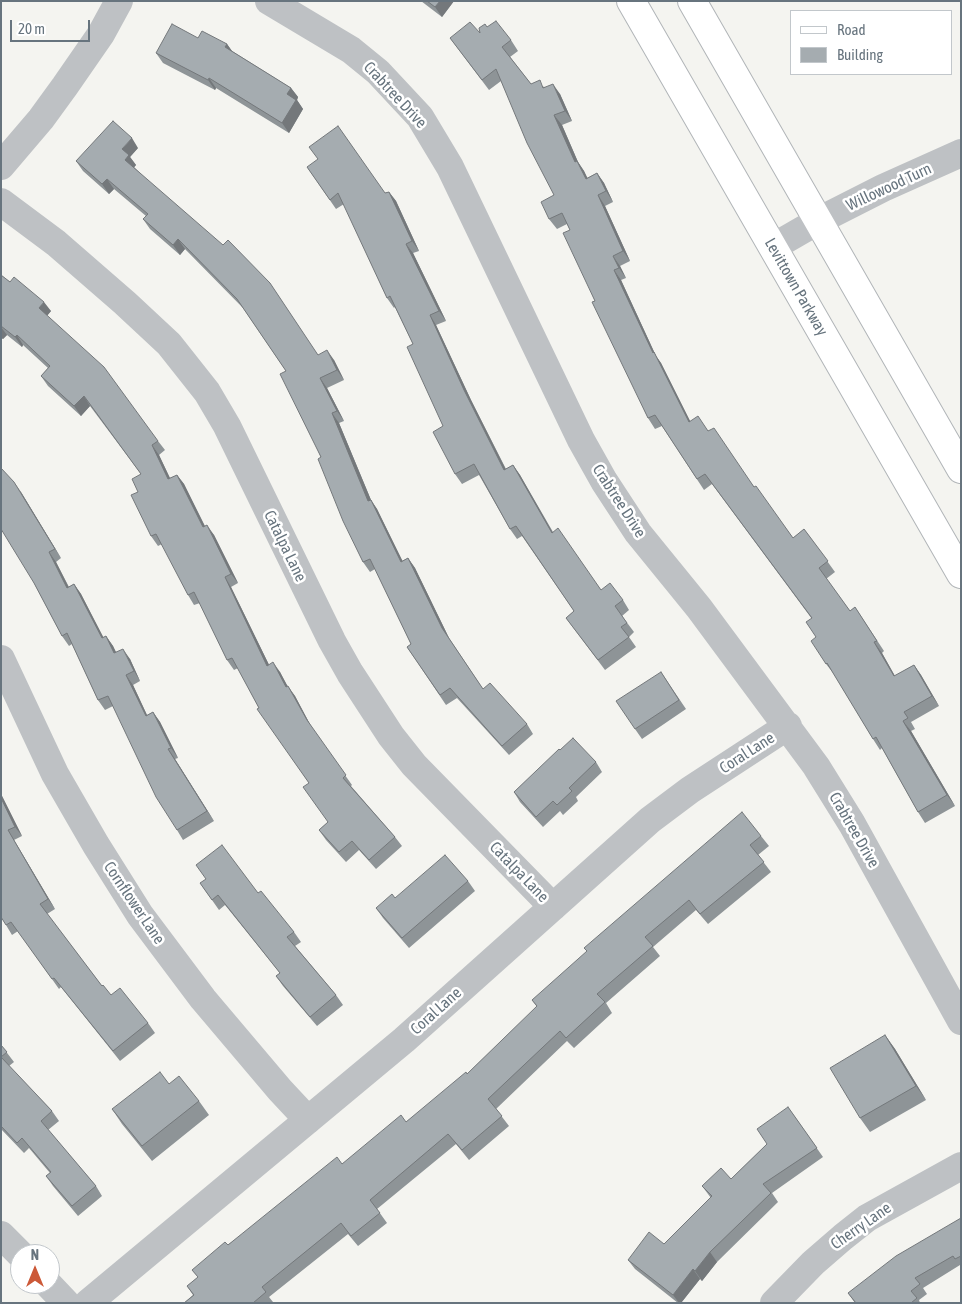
<!DOCTYPE html>
<style>
body{margin:0}
#map{position:relative;width:962px;height:1304px;overflow:hidden;background:#f4f4f0;font-family:"Asap Condensed",sans-serif}
canvas{display:block}
.frame{position:absolute;inset:0;border:2px solid #67747e;pointer-events:none}
.legend{position:absolute;left:790px;top:10px;width:162px;height:65px;box-sizing:border-box;background:#fff;border:1px solid #c2c7cb;margin:0;padding:6px 9px;list-style:none;font-size:15px;color:#67747e}
.legend li{display:flex;align-items:center;gap:10px;height:25px}
.legend b{width:25px;border:1px solid #c2c7cb}
.north{position:absolute;left:10px;top:1244px;width:50px;height:50px;box-sizing:border-box;background:#fff;border:1px solid #c2c7cb;border-radius:50%;rotate:0deg;font-size:14px;font-weight:700;line-height:20px;text-align:center;color:#67747e}
.north::after{content:'';display:block;margin:auto;width:18px;height:22px;background:#cc5938;clip-path:polygon(50% 0,100% 100%,50% 72%,0 100%)}
.scale{position:absolute;left:10px;top:20px;width:80px;height:22px;box-sizing:border-box;border:2px solid #67747e;border-top:0;padding-left:6px;font-size:15px;line-height:18px;white-space:nowrap;color:#67747e;-webkit-text-stroke:4px #fff;paint-order:stroke}
</style>
<div id="map">
<canvas width="962" height="1304"></canvas>
<div class="frame"></div>
<ul class="legend">
<li><b style="height:6px;background:#fff"></b>Road</li>
<li><b style="height:14px;background:#a5acb0"></b>Building</li>
</ul>
<div class="north">N</div>
<div class="scale">20 m</div>
</div>
<script>
const c = document.querySelector('canvas').getContext('2d');
c.lineJoin = 'round';
function shape(rows) {
  const path = new Path2D();
  for (const r of rows) {
    path.moveTo(r[0], r[1]);
    for (let i = 2; i < r.length; i += 2) path.lineTo(r[i], r[i + 1]);
  }
  return path;
}
function strokePath(path, color, width, dash) {
  c.strokeStyle = color;
  c.lineWidth = width;
  c.lineCap = dash ? 'butt' : 'round';
  c.setLineDash(dash || []);
  c.stroke(path);
}
function fillPath(path, color) {
  c.fillStyle = color;
  c.fill(path, 'evenodd');
}
function drawText(font, color, halo, rows, align = 'center') {
  c.font = font + ' "Asap Condensed",sans-serif';
  c.lineWidth = 5;
  c.setLineDash([]);
  c.textBaseline = 'middle';
  c.strokeStyle = halo;
  c.fillStyle = color;
  for (const [text, x, y, turn = 0] of rows) {
    c.save();
    c.translate(x, y);
    c.rotate((+turn || 0) * Math.PI / 180);
    c.textAlign = isNaN(turn) ? turn : align;
    if (halo) c.strokeText(text, 0, 0);
    c.fillText(text, 0, 0);
    c.restore();
  }
}
const major = shape([
 [631,1,961,574],
 [692,1,961,469]
]);
strokePath(major, '#b1b5b8', 30);
strokePath(shape([
 [269,1,351,50,378,72,420,117,450,167,581,440,604,481,638,533,699,608,816,766,852,824,961,1021],
 [1,166,41,119,65,86,101,34,119,1],
 [1,202,56,243,125,303,169,344,207,392,227,426,332,641,350,673,391,736,414,765,553,907],
 [773,247,818,221,883,188,961,153],
 [1,659,55,774,96,845,140,915,203,999,280,1090,308,1120],
 [1,1235,20,1254],
 [48,1284,66,1303],
 [88,1303,404,1040,650,820,690,790,788,726],
 [774,1303,813,1263,843,1237,867,1218,961,1166]
]), '#bec1c4', 28);
strokePath(major, '#fff', 28);
fillPath(shape([
 [421,1,454,1,442,17],
 [487,27,511,40,518,51,510,57,531,84,545,87,560,94,572,121,562,125,578,162,584,171,587,178,597,173,604,183,613,202,605,206,630,261,620,266,626,278,621,280,656,356,661,363,690,421,709,431,754,487,793,538,804,529,835,572,826,579,850,611,855,607,884,651,882,653,895,676,914,665,921,675,939,706,911,722,915,729,911,731,955,806,925,823,918,812,882,748,880,750,873,739,834,674,826,664,816,637,812,619,712,484,704,490,662,426,655,429,648,418,595,301,570,230,567,224,557,229,549,219,554,195,501,81,489,90,450,38,480,33],
 [198,38,227,44,232,51,291,88,298,97,297,100,303,109,289,133,216,88,215,90,163,63,156,53],
 [138,148,130,157,136,165,134,167,318,355,334,360,344,380,327,388,344,421,339,423,371,500,377,509,402,561,408,558,415,568,449,638,483,689,527,724,533,734,509,755,457,698,446,705,407,647,411,644,375,569,370,572,363,562,286,371,243,308,185,249,180,255,150,229,143,219,146,216,114,189,109,194,83,171,76,161],
 [307,167,385,193,389,192,396,201,419,251,413,253,446,321,436,325,471,400,506,469,513,465,520,475,553,532,601,590,623,600,629,610,622,616,634,632,629,637,636,647,605,670,566,618,574,611,522,536,517,539,510,529,479,475,462,484,455,474,443,426,413,344,395,307,394,308,387,298,344,204,336,209],
 [1,275,10,282,51,311,47,316,158,441,165,450,159,455,170,478,177,475,184,484,205,526,214,535,238,583,231,587,269,665,280,672,287,686,295,696,313,730,352,785,351,786,395,837,402,846,376,869,359,850,346,862,326,840,319,830,328,822,309,783,259,708,238,668,234,670,227,660,200,603,194,605,188,595,162,544,158,546,151,536,138,492,141,474,90,406,81,416,48,386,41,376,48,368,23,345,22,347,7,335,3,339,1,338],
 [21,492,61,558,56,562,69,587,74,584,81,594,103,638,106,636,113,646,116,652,130,659,140,681,133,685,147,715,153,712,160,722,178,758,175,759,214,821,183,840,177,830,113,706,105,710,98,700,72,644,69,646,62,636,34,583],
 [661,672,686,709,642,739,635,729],
 [560,750,596,762,602,772,576,797,578,801,563,815,560,811,543,827,520,802,514,792],
 [1,794,22,836,14,840,55,909,47,914,102,986,111,995,148,1023,155,1033,120,1061,61,987,59,989,18,931,12,935,6,925],
 [761,836,769,846,758,855,771,872,708,924,696,910,653,947,660,956,606,1003,612,1013,574,1048,567,1041,496,1109,509,1126,469,1160,456,1144,377,1209,387,1223,358,1246,348,1234,269,1297,273,1302,272,1303,184,1303,193,1295,187,1286,198,1277,192,1270,342,1164,406,1122,467,1074,537,1007,532,1000],
 [468,881,475,891,409,948,383,918,376,908,395,898],
 [200,883,258,893,294,932,301,942,295,946,336,995,343,1005,317,1026,283,986,276,976,280,973,225,905,219,910],
 [885,1035,895,1049,926,1100,870,1132,860,1118],
 [1,1045,14,1062,9,1066,52,1111,59,1121,48,1130,96,1186,102,1196,78,1216,53,1186,46,1176,50,1173,29,1148,24,1153,1,1129],
 [169,1084,199,1101,209,1115,152,1161,122,1124,112,1109],
 [788,1107,823,1157,772,1193,778,1202,717,1262,702,1281,700,1279,681,1303,678,1303,635,1269,628,1260,664,1244,711,1198,702,1186,731,1179,767,1144],
 [961,1218,961,1267,960,1265,923,1288,927,1294,919,1300,920,1303,855,1303,848,1293]
]), '#8e9497');
fillPath(shape([
 [440,1,454,1,442,17,435,7],
 [227,44,234,54,225,47],
 [209,78,216,88,215,90,208,80],
 [553,84,560,94,572,121,565,111],
 [291,88,298,97,297,100,303,109,289,133,282,123,287,94],
 [554,115,562,125,578,162,584,171,593,189,575,162],
 [132,138,138,148,130,157,136,165,132,170,125,160,122,149],
 [597,173,604,183,613,202,606,191],
 [107,179,114,189,109,194,102,184],
 [389,192,396,201,419,251,412,241],
 [598,195,605,206,630,261,623,251],
 [178,239,185,249,180,255,173,245],
 [406,244,413,253,446,321,439,311],
 [613,256,620,266,626,278,619,268],
 [614,270,621,280,656,356,661,363,696,433,689,422,653,353],
 [44,302,51,311,45,318,39,308],
 [430,315,436,325,471,400,511,480,504,470,464,390],
 [1,327,7,335,3,339,1,337],
 [17,335,23,345,22,347,15,337],
 [327,350,334,360,344,380,337,370],
 [320,378,327,388,344,421,337,411],
 [84,396,90,406,81,416,74,406],
 [332,413,339,423,371,500,377,509,408,572,401,562,368,501],
 [152,445,159,455,175,489,168,479],
 [513,465,520,475,558,542,552,533],
 [177,475,184,484,210,537,203,527],
 [14,482,21,492,61,558,55,549],
 [207,525,214,535,238,583,231,574],
 [49,552,56,562,74,598,67,588],
 [408,558,415,568,449,638,442,628],
 [225,577,231,587,274,675,267,666],
 [74,584,81,594,109,648,102,638],
 [106,636,113,646,121,663,114,653],
 [874,642,882,653,901,687,894,676],
 [123,649,130,659,140,681,134,671],
 [273,662,280,672,293,696,286,687],
 [914,665,921,675,939,706,932,696],
 [126,675,133,685,152,726,146,716],
 [288,686,295,696,313,730,307,720],
 [153,712,160,722,178,758,171,748],
 [903,721,911,731,955,806,947,795],
 [168,749,175,759,214,821,207,811],
 [1,794,22,836,15,827,1,798],
 [8,830,14,840,55,909,48,899],
 [885,1035,895,1049,926,1100,916,1086],
 [710,1252,717,1262,702,1281,695,1271],
 [693,1269,700,1279,681,1303,679,1303,673,1295]
]), '#74787b');
const building = shape([
 [427,1,440,1,435,7,427,1],
 [496,21,511,40,502,47,531,84,540,80,543,88,553,84,565,111,554,115,575,162,577,161,586,179,597,173,606,191,598,195,623,251,613,256,619,268,614,270,653,353,654,352,689,422,698,416,708,431,714,428,754,487,756,486,793,538,804,529,828,561,819,568,850,611,855,607,877,641,874,642,894,676,914,665,932,696,904,712,908,718,903,721,947,795,918,812,876,737,873,739,827,663,826,664,811,641,816,637,806,622,812,618,705,474,697,479,655,415,648,418,592,302,595,301,563,233,570,230,562,213,549,219,541,202,554,195,527,143,496,69,482,80,450,38,470,22,480,33,479,28,485,24,487,27,496,21],
 [172,24,198,38,202,31,227,44,225,47,291,88,287,94,296,100,282,123,209,78,208,80,156,53,172,24],
 [113,121,132,138,122,149,129,155,125,160,223,245,228,240,270,283,318,355,327,350,337,370,320,378,337,411,332,413,368,501,371,500,401,562,408,558,442,628,483,689,490,683,527,724,502,746,450,688,440,695,407,647,411,644,370,559,363,562,343,521,318,459,321,457,280,374,286,371,237,299,178,239,173,245,143,219,148,214,107,179,102,184,76,161,113,121],
 [338,126,385,193,389,192,412,241,406,244,439,311,430,315,464,390,504,470,513,465,552,533,558,528,601,590,610,583,623,600,615,606,627,623,621,627,629,637,598,660,566,618,574,611,516,526,510,529,474,464,455,474,433,432,443,426,407,347,413,344,390,296,387,298,338,193,330,200,307,167,318,159,309,147,338,126],
 [1,275,10,282,14,277,44,302,39,308,104,367,158,441,152,445,168,479,177,475,203,527,207,525,231,574,225,577,267,666,273,662,286,687,288,686,307,720,346,775,343,778,395,837,369,860,352,841,339,852,319,830,328,822,303,787,309,783,257,709,259,708,232,658,227,660,194,592,188,595,156,534,151,536,131,495,138,492,132,479,141,474,84,396,74,406,41,376,50,366,17,335,15,337,1,326,1,275],
 [1,468,14,482,55,549,49,552,67,588,74,584,102,638,106,636,114,653,123,649,134,671,126,675,146,716,153,712,171,748,168,749,207,811,177,830,156,797,108,696,98,700,67,633,62,636,34,583,1,529,1,468],
 [661,672,679,700,635,729,616,701,661,672],
 [573,738,596,762,569,788,572,791,557,805,553,801,536,817,514,792,559,749,560,750,573,738],
 [1,798,15,827,8,830,48,899,40,904,102,986,103,985,111,995,120,988,148,1023,113,1051,54,978,52,979,11,922,6,925,1,917,1,798],
 [742,812,761,836,750,845,764,862,700,914,689,900,645,937,653,946,597,994,605,1002,566,1038,560,1031,488,1099,502,1116,462,1150,448,1134,370,1200,380,1213,351,1236,341,1223,262,1287,266,1292,253,1303,184,1303,194,1295,187,1286,198,1277,192,1270,225,1242,228,1245,337,1157,342,1164,401,1115,406,1122,466,1072,467,1074,537,1006,532,1000,587,951,584,948,742,812],
 [222,845,258,893,261,891,294,932,287,937,336,995,310,1017,276,976,280,973,218,895,212,900,200,883,206,879,196,865,222,845],
 [445,855,468,881,402,938,376,908,392,894,395,898,445,855],
 [885,1035,916,1086,860,1118,830,1068,885,1035],
 [1,1045,7,1052,1,1057,52,1111,41,1121,96,1186,72,1206,46,1176,51,1172,22,1138,17,1143,1,1126,1,1045],
 [160,1072,169,1084,179,1076,199,1101,142,1146,112,1109,160,1072],
 [788,1107,817,1148,763,1184,771,1193,710,1252,695,1271,693,1269,673,1295,628,1260,649,1232,664,1244,712,1196,702,1186,721,1168,731,1179,767,1144,757,1129,788,1107],
 [961,1218,961,1256,955,1259,953,1256,915,1278,920,1284,911,1291,917,1298,911,1303,856,1303,848,1293,896,1256,961,1218]
]);
fillPath(building, '#a5acb0');
strokePath(building, '#74787b', 1);
drawText('16px', '#67747e', '#fff', [
 ["Crabtree Drive",395,95,47],
 ["Willowood Turn",889,187,-25],
 ["Levittown Parkway",796,287,60],
 ["Crabtree Drive",619,501,57],
 ["Catalpa Lane",285,546,64],
 ["Coral Lane",747,753,-33],
 ["Crabtree Drive",854,830,60],
 ["Catalpa Lane",519,872,46],
 ["Cornflower Lane",134,903,56],
 ["Coral Lane",436,1011,-42],
 ["Cherry Lane",861,1226,-35]
]);
</script>
